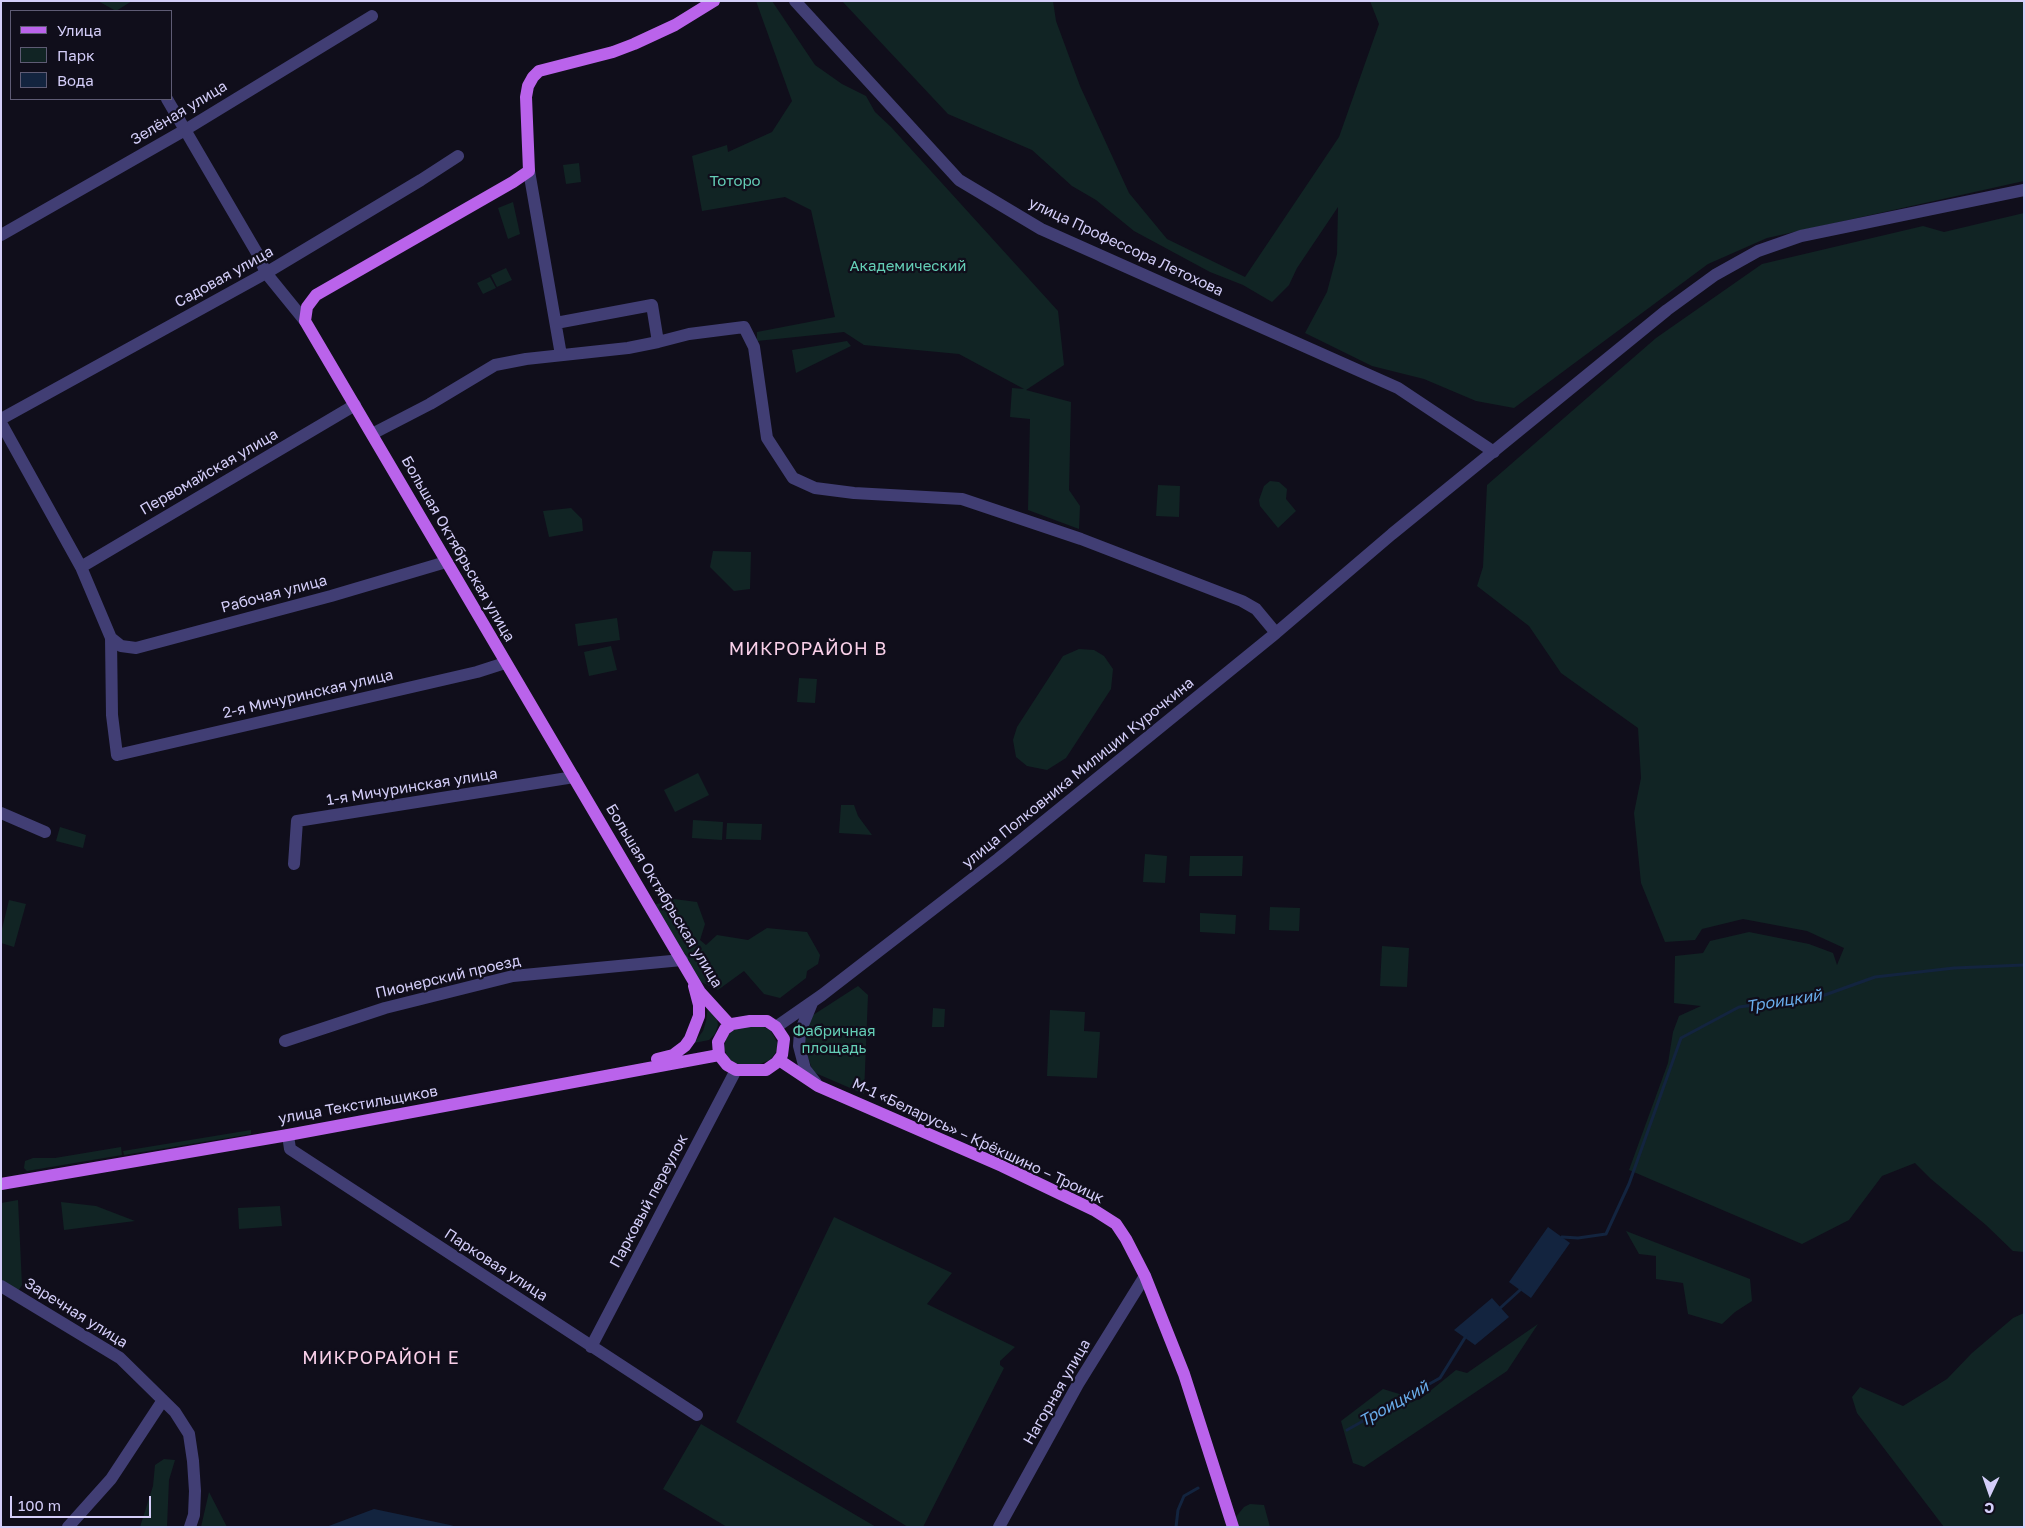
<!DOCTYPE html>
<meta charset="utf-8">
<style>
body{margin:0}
#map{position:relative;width:2025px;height:1528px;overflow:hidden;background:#100e1b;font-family:"Golos Text",sans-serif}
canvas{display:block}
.frame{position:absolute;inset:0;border:2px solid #d4cef9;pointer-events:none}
.legend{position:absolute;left:10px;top:10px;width:162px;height:90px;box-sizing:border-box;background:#100e1b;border:1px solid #5e5b74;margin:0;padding:6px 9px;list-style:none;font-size:15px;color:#d4cef9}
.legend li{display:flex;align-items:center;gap:10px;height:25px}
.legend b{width:25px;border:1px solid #5e5b74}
.north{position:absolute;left:1965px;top:1468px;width:50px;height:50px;-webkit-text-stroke:4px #100e1b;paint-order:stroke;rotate:183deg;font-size:14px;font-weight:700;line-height:20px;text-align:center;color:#d4cef9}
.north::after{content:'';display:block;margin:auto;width:18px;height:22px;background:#d4cef9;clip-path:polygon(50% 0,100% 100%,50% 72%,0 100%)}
.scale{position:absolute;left:10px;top:1496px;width:141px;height:22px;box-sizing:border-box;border:2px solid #d4cef9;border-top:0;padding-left:6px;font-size:15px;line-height:18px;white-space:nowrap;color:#d4cef9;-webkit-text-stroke:4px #100e1b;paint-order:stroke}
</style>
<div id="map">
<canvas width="2025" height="1528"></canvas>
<div class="frame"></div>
<ul class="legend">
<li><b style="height:6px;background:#ba63eb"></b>Улица</li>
<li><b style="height:14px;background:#112424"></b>Парк</li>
<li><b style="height:14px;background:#13243f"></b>Вода</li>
</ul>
<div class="north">С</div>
<div class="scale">100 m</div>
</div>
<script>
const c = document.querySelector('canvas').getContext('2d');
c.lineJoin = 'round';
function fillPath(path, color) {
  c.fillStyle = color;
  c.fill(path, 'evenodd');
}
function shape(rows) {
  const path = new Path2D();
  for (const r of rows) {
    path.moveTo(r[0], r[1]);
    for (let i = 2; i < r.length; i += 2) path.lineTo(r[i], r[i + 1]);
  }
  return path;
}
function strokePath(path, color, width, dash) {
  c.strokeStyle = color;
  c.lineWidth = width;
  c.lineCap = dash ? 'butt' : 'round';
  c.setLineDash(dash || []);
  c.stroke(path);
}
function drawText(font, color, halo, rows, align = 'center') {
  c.font = font + ' "Golos Text",sans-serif';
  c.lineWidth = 4.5;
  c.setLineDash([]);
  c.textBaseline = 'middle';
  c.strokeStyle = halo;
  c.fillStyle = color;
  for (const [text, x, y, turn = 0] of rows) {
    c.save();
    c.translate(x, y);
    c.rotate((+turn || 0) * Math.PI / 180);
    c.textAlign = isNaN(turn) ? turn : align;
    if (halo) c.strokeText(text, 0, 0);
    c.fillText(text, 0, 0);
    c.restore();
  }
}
fillPath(shape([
 [98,1,132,1,116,11],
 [756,1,772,1,815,65,842,84,866,96,875,112,891,127,1058,311,1064,365,1026,390,1071,402,1069,490,1080,506,1079,529,1028,510,1030,419,1010,417,1012,388,1024,389,959,354,864,345,844,332,757,341,757,332,835,317,811,210,785,197,702,211,692,156,727,145,728,152,772,132,792,101],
 [842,1,1053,1,1056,21,1080,86,1129,193,1167,239,1245,277,1339,137,1379,24,1370,1,2024,1,2024,181,1767,238,1708,264,1514,408,1476,401,1424,379,1372,366,1305,333,1327,292,1337,254,1338,207,1297,268,1289,285,1272,302,1243,285,1210,272,1134,231,1096,200,1072,186,1032,150,948,114],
 [579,163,581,182,566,184,563,165],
 [513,202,520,234,508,239,498,208],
 [2024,213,2024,1252,2013,1251,1986,1225,1931,1179,1915,1163,1882,1176,1849,1220,1802,1244,1629,1170,1668,1063,1673,1032,1679,1016,1701,1006,1674,1003,1675,956,1703,953,1710,941,1749,932,1809,944,1833,953,1837,965,1844,948,1807,931,1743,919,1702,929,1695,940,1665,942,1641,883,1634,813,1641,778,1638,728,1561,673,1529,626,1477,586,1483,567,1487,485,1656,338,1762,264,1923,226,1944,232],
 [506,268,512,280,497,287,491,275],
 [490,277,496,288,483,294,477,283],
 [847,341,851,346,796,373,792,350],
 [1270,481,1279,482,1287,489,1286,499,1296,511,1278,528,1260,506,1259,500,1264,486],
 [1158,485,1180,486,1179,517,1156,516],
 [571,508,582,519,583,531,549,537,543,511],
 [713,551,751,552,750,589,734,591,710,567],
 [617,618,620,640,578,646,575,624],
 [611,646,617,670,589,676,584,652],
 [1079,649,1094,650,1104,656,1113,669,1111,689,1066,758,1047,770,1027,766,1016,757,1013,740,1017,727,1063,656],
 [799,678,817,679,815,703,797,702],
 [698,773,709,795,675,812,664,790],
 [841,805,854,805,858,816,872,835,839,833],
 [693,820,723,822,722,840,692,838],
 [727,823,762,824,761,840,726,839],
 [60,827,86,835,83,848,56,841],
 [1145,854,1167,856,1165,883,1143,882],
 [1190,856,1243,856,1242,876,1189,876],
 [674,899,697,902,705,924,700,940,706,945,717,935,748,940,767,928,807,932,820,955,818,964,807,971,806,978,780,998,764,994,744,971,718,990,699,981,654,905],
 [9,900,26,904,14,947,1,943,1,933],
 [1270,907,1300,908,1299,931,1269,930],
 [1200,913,1236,915,1235,934,1200,932],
 [1382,946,1409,948,1407,987,1380,986],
 [858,986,868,995,864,1094,813,1072,803,1042,810,1017],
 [708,1006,716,1014,718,1025,715,1034,709,1040,694,1043,703,1031,706,1021],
 [933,1008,945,1009,944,1027,932,1027],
 [1050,1010,1085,1012,1084,1031,1100,1032,1097,1078,1047,1076],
 [737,1027,764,1027,771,1031,778,1044,776,1052,770,1060,760,1064,738,1064,730,1061,724,1049,725,1043,727,1036],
 [251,1130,251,1134,124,1155,123,1151],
 [121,1147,122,1155,27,1171,24,1168,25,1161,33,1158,55,1158],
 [18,1200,22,1285,17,1293,1,1284,1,1203],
 [61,1202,96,1206,135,1221,64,1230],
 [280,1206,282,1226,239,1229,238,1208],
 [834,1217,952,1273,927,1304,1015,1347,1000,1361,1000,1365,1004,1368,923,1527,908,1527,736,1422],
 [1626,1231,1750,1279,1752,1301,1735,1312,1722,1324,1688,1314,1683,1283,1656,1279,1656,1256,1639,1254],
 [2024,1313,2024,1527,1944,1527,1857,1413,1852,1397,1860,1387,1903,1406,1947,1379,1972,1353,2013,1318],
 [1538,1324,1507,1371,1364,1467,1353,1463,1341,1421,1383,1389,1419,1400,1456,1370,1467,1373],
 [701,1424,876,1527,727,1527,663,1489],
 [164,1459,175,1460,169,1480,167,1527,140,1527,153,1486,155,1465],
 [209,1492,227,1527,201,1527],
 [1250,1504,1264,1505,1270,1527,1238,1527,1235,1518,1244,1507]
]), '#112424');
fillPath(shape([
 [1548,1227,1570,1243,1531,1298,1509,1282],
 [1492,1298,1509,1317,1475,1345,1454,1330],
 [374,1509,450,1525,457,1527,326,1527]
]), '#13243f');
strokePath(shape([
 [1562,1237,1578,1238,1606,1234,1629,1184,1681,1038,1739,1007,1822,996,1875,977,1954,968,2024,965],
 [1498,1310,1520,1290],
 [1347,1430,1440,1378,1466,1336],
 [1176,1527,1178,1510,1184,1496,1198,1488]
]), '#13243f', 3);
strokePath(shape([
 [795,1,959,180,1041,229,1398,388,1494,452],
 [167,99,257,253,266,273,305,321],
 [529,171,561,355],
 [1,235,185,130,372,16],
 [658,342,689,334,744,327,754,347,767,438,793,478,815,488,854,493,962,499,1081,539,1242,601,1256,609,1276,633],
 [1,419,266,273,421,180,458,156],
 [1,423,81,567,111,638,112,715,117,755,477,672,505,663],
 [372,434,430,404,495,365,526,359,628,348,658,342,652,305,556,323],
 [81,567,355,405],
 [111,638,121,646,136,648,331,596,446,562],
 [1,813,45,832],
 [294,864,297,821,574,777],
 [812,1003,800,1032,799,1046,805,1069,816,1083],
 [776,1027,822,995,998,859,1276,633,1392,534,1667,310,1715,275,1758,251,1801,236,2024,190],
 [285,1041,385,1008,513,976,682,960],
 [288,1135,290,1149,697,1415],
 [1,1286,120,1358,175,1412,189,1434,193,1461,195,1491,194,1515,190,1527],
 [591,1347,736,1070],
 [68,1527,111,1479,163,1400],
 [999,1527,1078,1384,1145,1276]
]), '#413e74', 12);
strokePath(shape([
 [714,1,675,25,634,44,613,52,539,71,533,77,528,86,526,97,529,171,513,182,316,295,307,307,305,321,700,992,730,1025],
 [750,1021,767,1021,776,1027,784,1039,782,1055,776,1063,766,1070,736,1070,727,1065,719,1055,718,1042,725,1029,732,1024,750,1021],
 [657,1059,673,1055,685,1046,690,1039,699,1016,699,1005,694,986],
 [779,1060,818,1086,1002,1166,1094,1210,1116,1224,1126,1239,1145,1276,1184,1374,1233,1527],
 [1,1184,288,1135,719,1055]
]), '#ba63eb', 12);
drawText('15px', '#d4cef9', '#100e1b', [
 ["Зелёная улица",179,113,-31],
 ["улица Профессора Летохова",1126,247,25],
 ["Садовая улица",224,277,-29],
 ["Первомайская улица",209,472,-30],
 ["Большая Октябрьская улица",458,549,60],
 ["Рабочая улица",274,594,-15],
 ["2-я Мичуринская улица",308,694,-13],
 ["улица Полковника Милиции Курочкина",1078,773,-39],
 ["1-я Мичуринская улица",412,787,-9],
 ["Большая Октябрьская улица",664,896,59],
 ["Пионерский проезд",448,977,-13],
 ["улица Текстильщиков",358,1105,-10],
 ["М-1 «Беларусь» – Крёкшино – Троицк",978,1141,25],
 ["Парковый переулок",649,1201,-62],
 ["Парковая улица",496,1265,33],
 ["Заречная улица",76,1313,32],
 ["Нагорная улица",1057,1392,-60]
]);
drawText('15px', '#64ceb6', '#100e1b', [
 ["Тоторо",735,181],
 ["Академический",908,266],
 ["Фабричная",834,1031],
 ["площадь",834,1048]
]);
drawText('italic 16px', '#69adec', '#100e1b', [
 ["Троицкий",1784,1001,-9],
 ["Троицкий",1394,1404,-29]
]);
c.letterSpacing = '1px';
drawText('18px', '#f9d0e9', '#100e1b', [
 ["МИКРОРАЙОН В",808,649],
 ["МИКРОРАЙОН Е",381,1358]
]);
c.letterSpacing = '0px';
</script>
